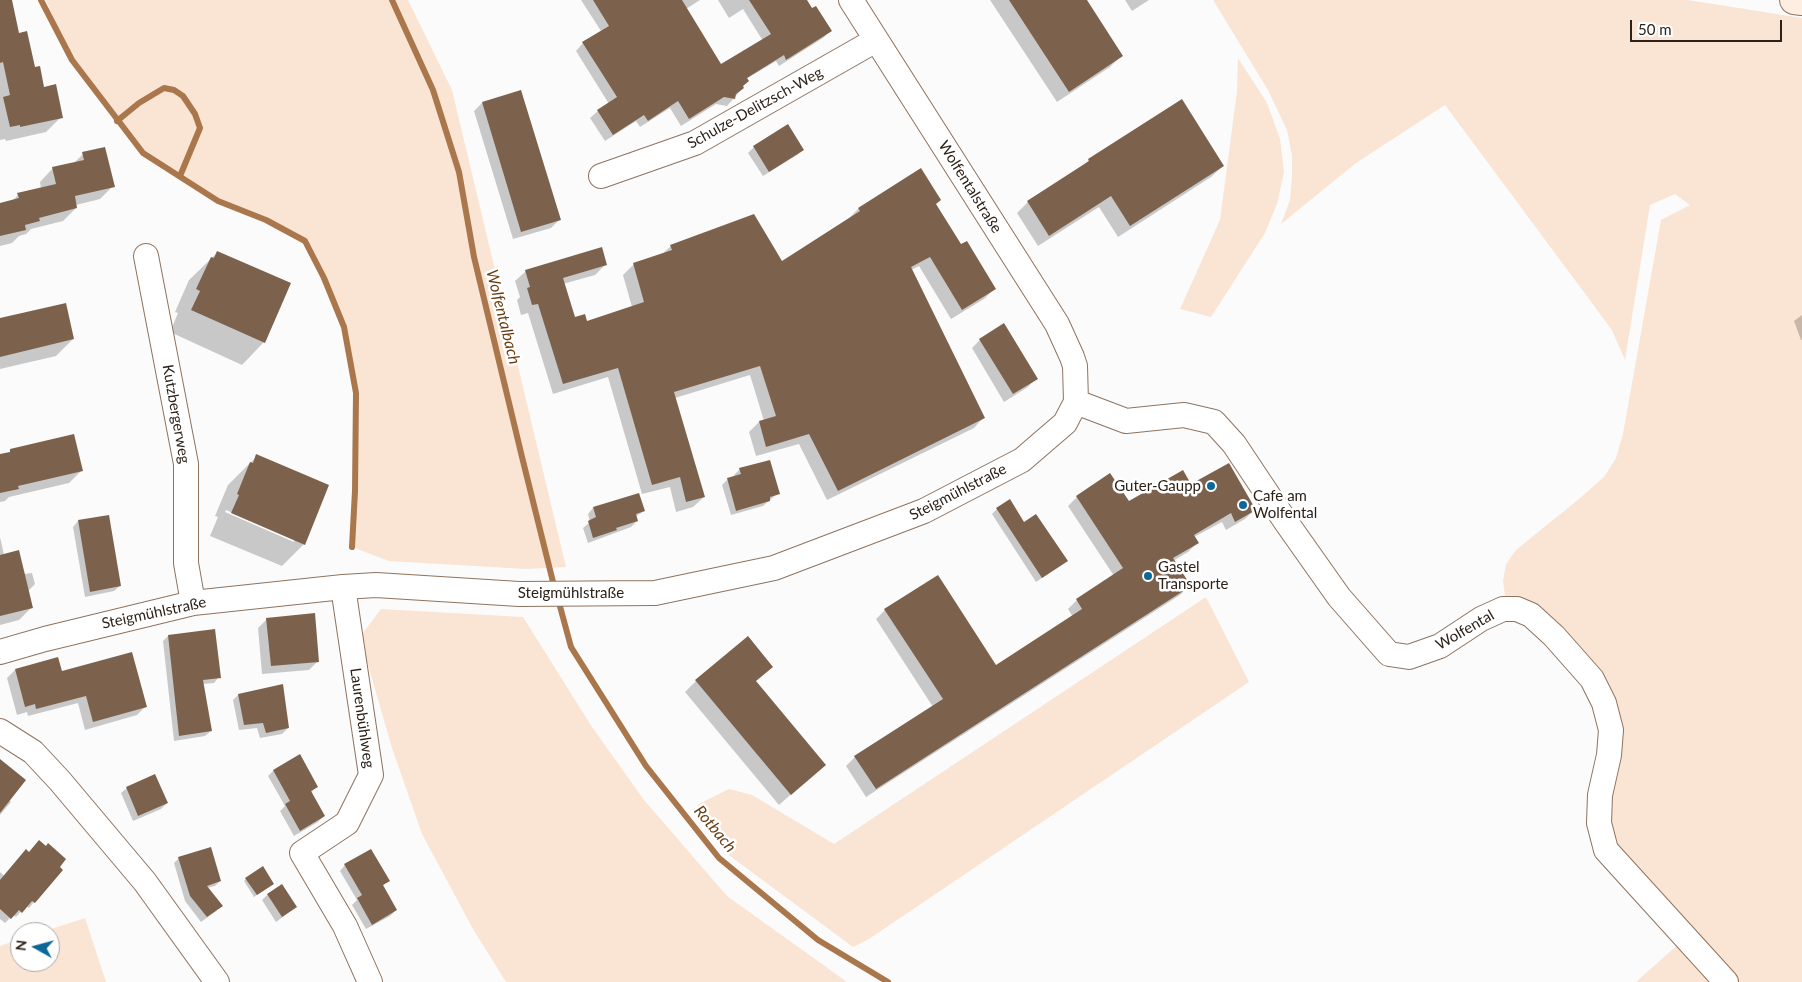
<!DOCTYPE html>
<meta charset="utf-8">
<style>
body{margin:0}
#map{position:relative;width:1802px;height:982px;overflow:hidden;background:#fbfbfb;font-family:Lato,sans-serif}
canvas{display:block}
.north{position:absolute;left:10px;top:922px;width:50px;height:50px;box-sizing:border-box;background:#fff;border:1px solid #aba7a3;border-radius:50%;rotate:277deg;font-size:14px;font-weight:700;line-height:20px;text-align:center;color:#2d2219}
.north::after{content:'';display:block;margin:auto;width:18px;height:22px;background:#0d6898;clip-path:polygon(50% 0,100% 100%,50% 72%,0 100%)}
.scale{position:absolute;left:1630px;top:20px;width:152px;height:22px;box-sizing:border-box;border:2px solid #2d2219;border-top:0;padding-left:6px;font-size:15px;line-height:18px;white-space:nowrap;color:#2d2219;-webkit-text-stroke:4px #fff;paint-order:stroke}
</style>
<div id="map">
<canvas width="1802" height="982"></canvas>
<div class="north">N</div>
<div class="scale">50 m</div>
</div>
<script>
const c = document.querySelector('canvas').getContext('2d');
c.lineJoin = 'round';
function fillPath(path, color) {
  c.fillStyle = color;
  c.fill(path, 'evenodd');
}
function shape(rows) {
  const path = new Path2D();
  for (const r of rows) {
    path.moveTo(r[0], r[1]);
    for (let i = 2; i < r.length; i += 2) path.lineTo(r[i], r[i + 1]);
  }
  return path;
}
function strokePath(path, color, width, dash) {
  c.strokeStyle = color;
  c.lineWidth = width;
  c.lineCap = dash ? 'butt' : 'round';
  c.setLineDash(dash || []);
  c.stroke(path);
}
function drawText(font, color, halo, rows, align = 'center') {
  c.font = font + ' Lato,sans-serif';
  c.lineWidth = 5;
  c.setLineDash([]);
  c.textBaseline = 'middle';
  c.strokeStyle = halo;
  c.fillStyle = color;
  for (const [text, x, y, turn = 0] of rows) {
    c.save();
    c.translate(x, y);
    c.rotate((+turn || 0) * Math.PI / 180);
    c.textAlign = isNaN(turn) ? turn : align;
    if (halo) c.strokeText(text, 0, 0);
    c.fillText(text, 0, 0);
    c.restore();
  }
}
fillPath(shape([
 [46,0,408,0,452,90,566,567,526,569,389,561,352,547,355,490,356,393,344,327,324,278,305,241,266,220,218,201,143,153,72,60],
 [1213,0,1688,0,1802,18,1802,982,1734,982,1609,848,1606,696,1506,603,1503,581,1506,564,1516,550,1579,499,1604,477,1616,458,1623,434,1661,220,1690,205,1675,194,1650,205,1625,360,1612,330,1445,105,1356,163,1281,224,1290,200,1292,176,1292,156,1287,130,1268,90],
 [1238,58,1267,103,1280,139,1284,172,1277,204,1265,233,1211,317,1180,309,1220,220,1237,91],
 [1206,597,1249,682,869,939,853,947,722,850,697,805,729,789,752,795,834,844],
 [381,609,523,617,592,727,644,800,727,896,847,982,506,982,473,929,422,834,392,748,360,637],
 [85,918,106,982,0,982,0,946,20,939,20,962,50,962,50,932,42,932],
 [1682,941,1718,982,1636,982]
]), '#fae4d4');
fillPath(shape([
 [0,0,6,0,18,35,43,88,61,117,46,132,6,141,5,139,0,140],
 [581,0,700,0,686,9,721,65,763,41,743,9,729,18,718,0,805,0,830,31,823,38,779,66,776,61,746,79,742,87,743,88,727,106,716,104,681,126,670,108,640,127,636,121,605,141,590,118,598,111,609,104,576,51,583,43,601,31],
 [990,0,1085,0,1121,56,1110,67,1057,102],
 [1125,0,1149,0,1132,11],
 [520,91,559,220,551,228,513,239,474,111,482,103],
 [1181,101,1223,166,1211,177,1118,237,1099,207,1038,246,1017,213,1028,202,1081,168,1089,160],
 [754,147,803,150,797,155,763,176,748,153],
 [83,154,113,186,100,199,76,205,76,208,63,221,31,229,26,234,19,236,12,243,0,246,0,204,12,201,18,195,41,189,40,182,53,168,73,164],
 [935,204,961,246,995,288,984,299,951,319,919,266,911,270,984,417,974,428,827,500,799,444,756,456,749,432,759,422,764,421,750,375,675,398,704,497,693,507,676,512,670,487,642,494,608,377,553,394,528,313,521,315,517,300,520,297,515,281,526,271,606,264,595,275,563,284,575,318,586,322,632,307,623,275,634,264,661,255,671,246,781,262,848,219,858,209],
 [218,252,264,342,242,365,170,332,178,313,175,312,189,280],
 [1802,315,1802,340,1801,340,1794,321],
 [0,321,73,339,56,356,0,369],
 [980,340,1036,378,1028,387,1004,402,972,348],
 [11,451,82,470,69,483,9,497,5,501,0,502,0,456,7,454],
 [257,456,304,544,282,566,210,536,218,517,215,516,228,485],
 [226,510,294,539,294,542,225,512],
 [740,469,778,493,763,506,731,515,722,485,728,479,735,477,734,475],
 [1191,486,1254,510,1245,519,1226,530,1222,522,1194,537,1197,543,1188,552,1173,561,1189,586,1180,595,866,797,846,766,855,757,933,707,876,619,885,610,995,667,1073,617,1068,609,1077,600,1114,576,1068,506,1077,497,1129,502],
 [638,494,644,511,635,517,637,521,631,527,588,543,583,528,590,522,588,514,593,508],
 [997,509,1024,523,1061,565,1036,582,992,514],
 [78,521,120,586,114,591,85,597,73,527],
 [0,537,4,555,24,574,32,573,35,584,28,591,31,608,19,620,0,625],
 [267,619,318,661,309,670,262,674,258,628],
 [168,636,219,677,214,683,202,684,211,731,205,736,174,741,163,641],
 [15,670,62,673,145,707,137,715,85,730,78,703,28,716,27,712,17,715,7,678],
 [696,681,755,682,824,765,779,805,685,692],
 [238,695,288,728,282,734,260,738,257,728,239,730,233,700],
 [300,756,317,786,311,793,324,816,318,822,294,836,280,811,285,806,268,776,273,771],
 [0,760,9,800,11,802,0,815],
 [127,788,167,803,161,809,133,821,121,793],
 [179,858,220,881,215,886,207,888,216,911,201,922,185,901,174,863],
 [345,865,388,880,382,886,396,910,390,916,366,929,352,905,357,900,340,871],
 [0,872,34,902,29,908,26,906,16,917,13,915,5,923,0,919],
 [246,879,270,886,254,897,244,881],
 [267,895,296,907,276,922,262,900]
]), '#0003');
strokePath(shape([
 [41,0,72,60,143,153,218,201,266,220,305,241,324,278,344,327,356,393,355,491,352,547],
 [392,0,433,90,459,172,474,257,522,457,555,590],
 [117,121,139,103,164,88,174,90,183,96,195,114,200,128,180,176],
 [558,599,571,647,646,766,719,858,818,940,888,982]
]), '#aa774d', 6);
fillPath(shape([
 [0,0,12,0,19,33,27,31,35,67,40,66,44,87,56,84,63,118,20,127,20,125,10,127,3,97,10,95,3,62,0,63],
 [593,0,682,0,721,64,771,34,749,0,807,0,812,8,816,6,832,31,786,60,784,55,747,78,749,81,743,86,744,88,736,94,735,99,724,97,689,119,678,101,648,121,644,115,613,135,597,110,617,97,582,42,609,26],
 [1009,0,1087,0,1123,56,1069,92],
 [521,90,561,220,521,232,482,102],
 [1182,99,1224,166,1130,226,1111,196,1049,236,1027,201,1089,161,1088,159],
 [788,124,804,150,769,172,753,146],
 [105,147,115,187,75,196,77,208,39,218,40,221,25,225,26,230,0,236,0,203,19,198,17,193,56,184,52,167,84,160,82,152],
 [921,168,941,200,936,204,961,244,967,241,996,289,962,310,930,257,911,267,985,418,838,491,809,434,766,447,759,421,776,416,760,366,674,392,705,497,686,502,680,477,652,485,618,368,563,384,538,304,532,305,527,288,530,287,525,270,602,247,607,265,563,278,575,317,585,314,587,321,644,302,633,263,672,250,670,245,754,214,782,261,860,211,858,208],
 [217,251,291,283,265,343,191,310,200,291,196,289,211,257,214,258],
 [66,303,74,339,0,357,0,318],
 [1004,323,1038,379,1013,394,979,339],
 [74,434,83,471,18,486,19,489,0,493,0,454,10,452,10,449],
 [256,454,329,485,305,545,231,513,239,495,237,494,250,462,253,463],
 [770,460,780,494,770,497,770,501,736,511,727,478,741,474,739,468],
 [1229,463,1256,510,1235,522,1231,513,1194,535,1199,543,1173,558,1191,586,876,789,854,756,943,699,884,609,938,575,996,665,1082,609,1076,599,1123,568,1076,496,1110,473,1129,501,1183,470,1191,484],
 [639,493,645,511,636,514,638,521,616,528,617,530,593,538,588,521,596,517,593,507],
 [1010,499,1024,522,1036,514,1068,561,1042,578,996,508],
 [109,515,121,586,90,592,78,520],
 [19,550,33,608,0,616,0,555],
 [315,613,319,662,271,666,266,618],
 [215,629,221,678,203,680,212,731,179,736,168,635],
 [748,636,773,667,756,681,826,765,791,795,695,680],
 [132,652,147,707,93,722,86,696,36,709,35,704,25,707,15,669,58,657,62,671],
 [283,684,289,728,266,733,263,723,244,725,238,694],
 [300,754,318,787,311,791,325,816,300,831,285,804,290,801,273,770],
 [0,759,26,780,0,813],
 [155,774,168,803,138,816,126,787],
 [39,840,46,846,48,843,66,859,60,867,63,870,35,903,32,901,22,913,19,910,11,919,0,909,0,880,26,849,29,852],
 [211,847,221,881,207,886,223,906,207,917,190,896,178,857],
 [371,849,390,881,383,885,397,910,372,925,357,898,362,895,344,864],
 [263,866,274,884,257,895,245,878],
 [282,884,297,907,282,917,267,894]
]), '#7c624d');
const street = shape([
 [601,176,695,143,876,40],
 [146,256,186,464,186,563,193,603],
 [1076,402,1126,421,1184,415,1214,422,1234,444,1286,522,1339,597,1389,654,1409,657,1440,646,1481,619,1503,609,1517,609,1531,615,1554,636,1592,679,1604,703,1611,730,1609,755,1600,795,1599,823,1606,850,1726,982],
 [343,587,371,775,347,823,302,853,345,926,370,982],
 [0,652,45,639,193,603,343,587,376,585,519,594,655,593,774,568,924,511,1022,460,1065,423,1076,402,1075,366,1072,357,1057,324,851,0],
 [0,731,33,752,60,781,145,882,217,982]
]);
const secondary = shape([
 [1794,0,1802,1]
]);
strokePath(street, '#8f735e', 26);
strokePath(secondary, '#8f735e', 30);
strokePath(street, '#fff', 24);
strokePath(secondary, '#feeee2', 28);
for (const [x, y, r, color] of [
 [1211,486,5,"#0d6898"],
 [1243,505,5,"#0d6898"],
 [1148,576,5,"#0d6898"]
]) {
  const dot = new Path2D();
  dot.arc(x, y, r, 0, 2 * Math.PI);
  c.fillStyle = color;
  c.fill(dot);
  strokePath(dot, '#fff', 2);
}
drawText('15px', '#2d2219', '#fff', [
 ["Schulze-Delitzsch-Weg",755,108,-29],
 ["Wolfentalstraße",970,187,58],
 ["Kutzbergerweg",176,414,80],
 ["Steigmühlstraße",958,492,-27],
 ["Steigmühlstraße",571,593],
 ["Steigmühlstraße",154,613,-12],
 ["Wolfental",1465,630,-30],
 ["Laurenbühlweg",362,718,82]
]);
drawText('15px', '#2d2219', '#fff', [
 ["Guter-Gaupp",1201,486,"right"],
 ["Cafe am",1253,496],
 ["Wolfental",1253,513],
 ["Gastel",1158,567],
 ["Transporte",1158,584]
], 'left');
drawText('italic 16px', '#693c12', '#fff', [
 ["Wolfentalbach",503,317,76],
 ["Rotbach",715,829,50]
]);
</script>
